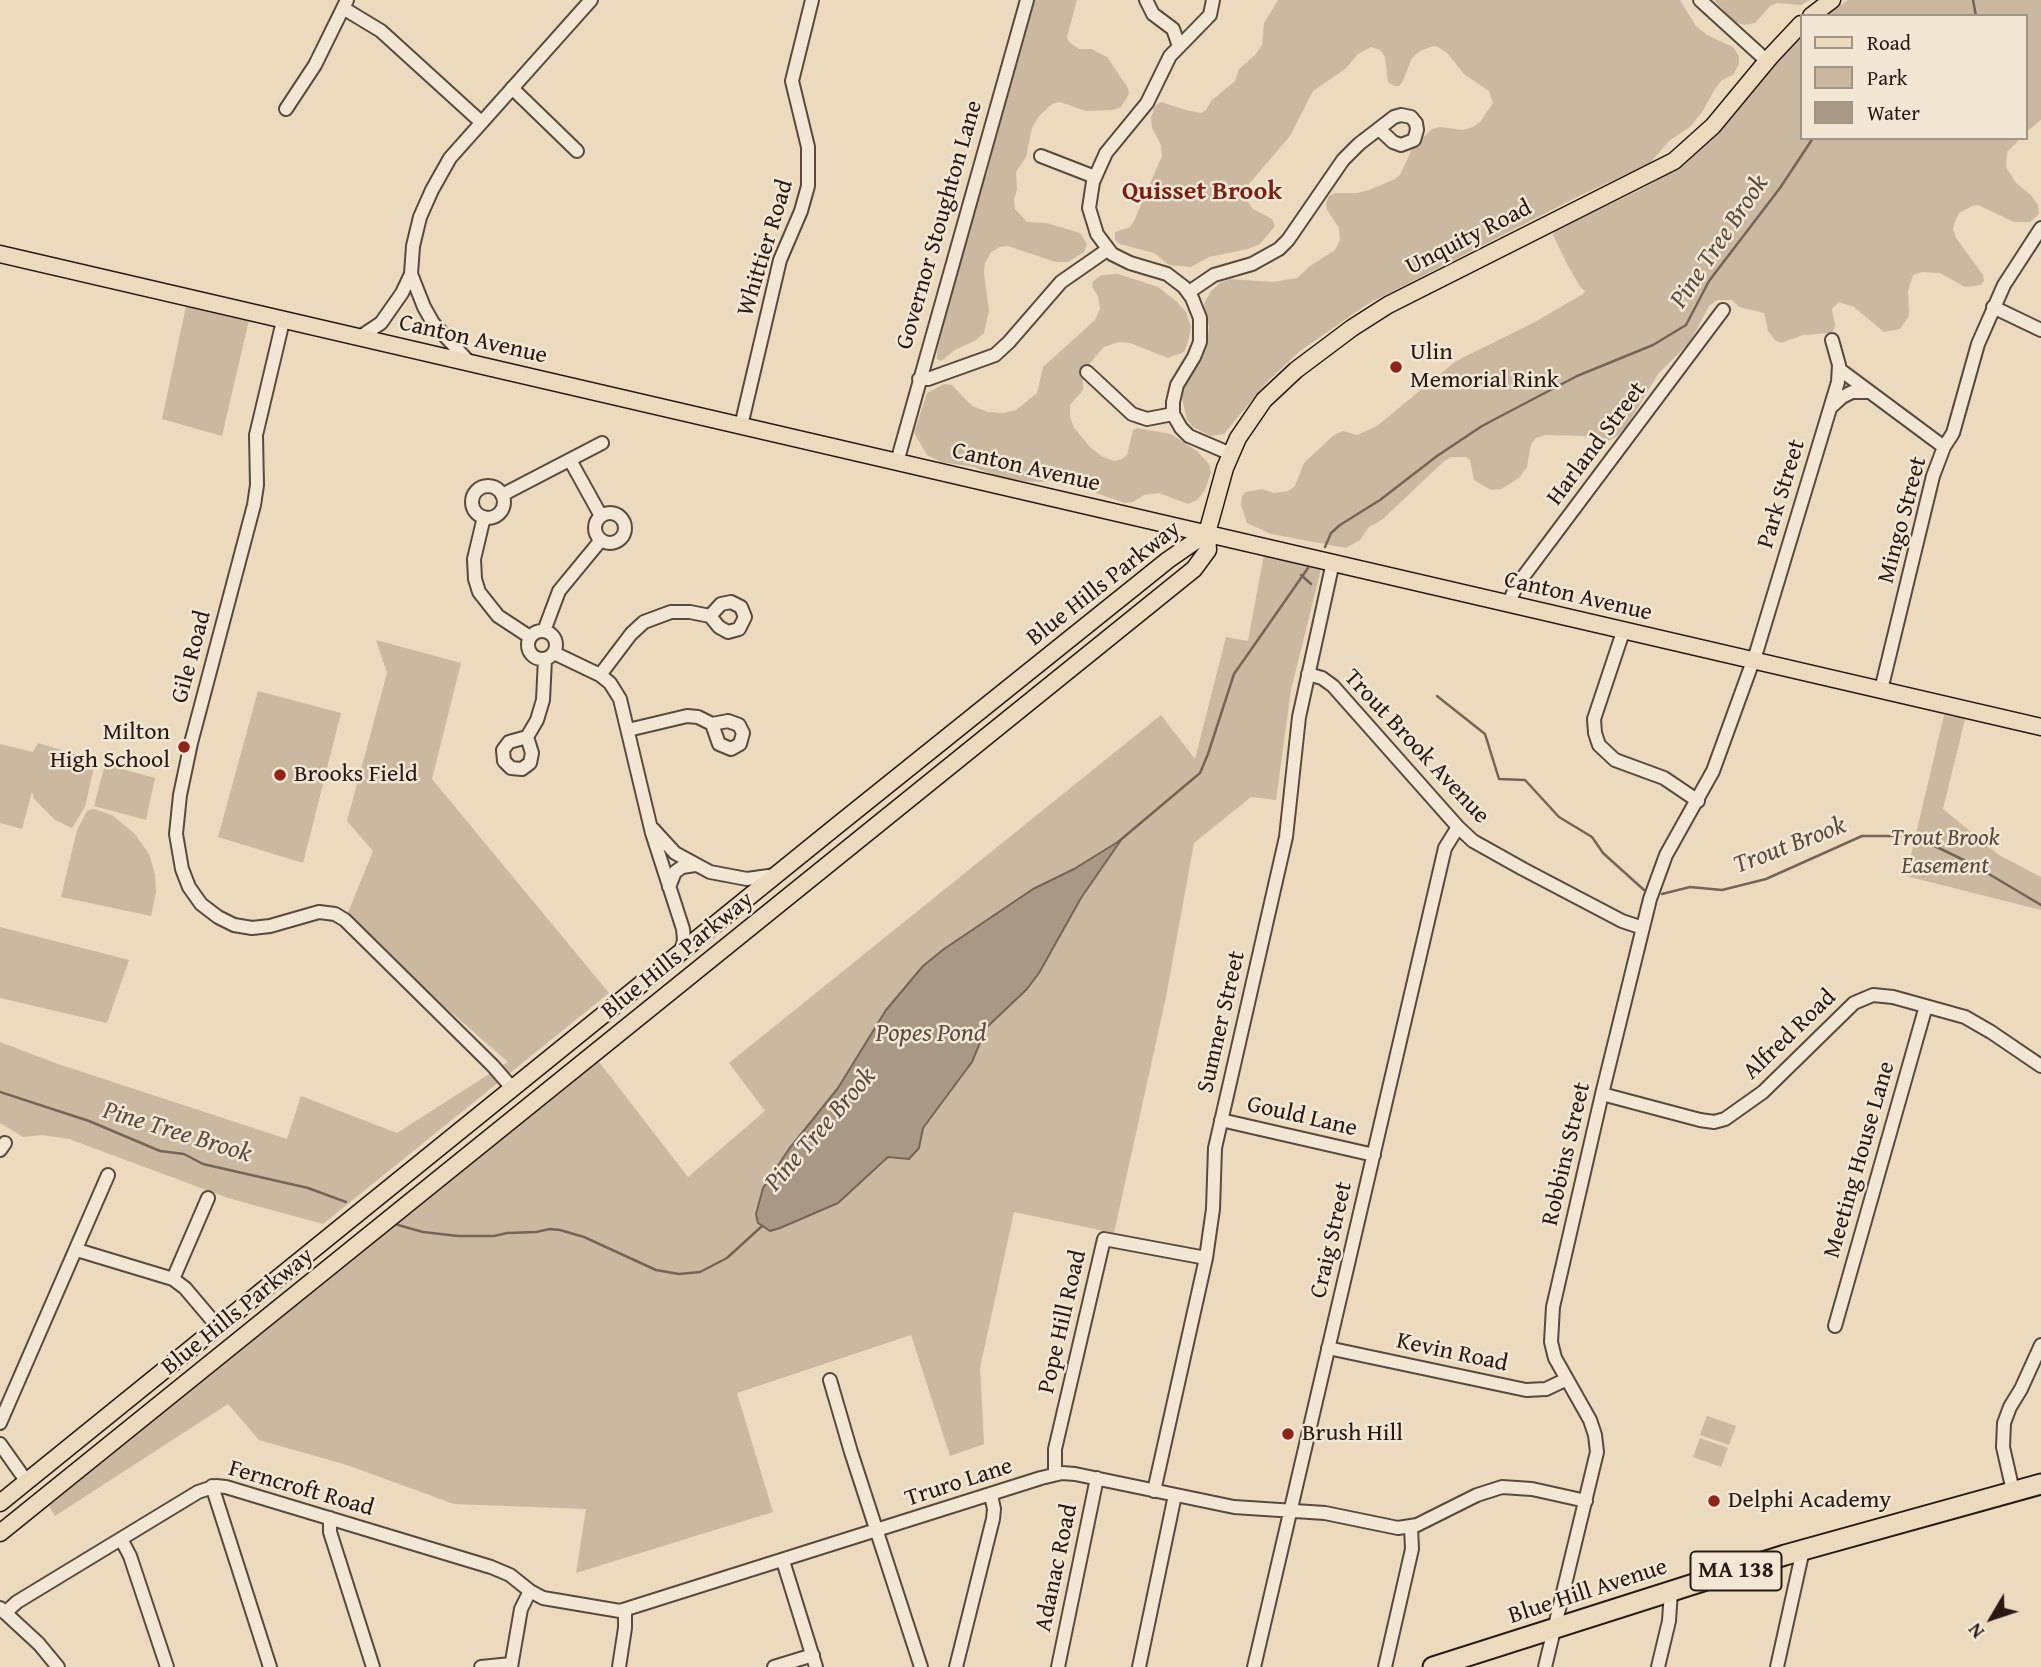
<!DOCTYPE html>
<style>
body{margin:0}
#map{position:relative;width:2041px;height:1667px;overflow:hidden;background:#ebdabd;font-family:"Gentium Book Plus",serif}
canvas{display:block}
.legend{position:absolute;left:1800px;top:14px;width:228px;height:126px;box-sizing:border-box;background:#f2e7d4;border:2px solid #a19587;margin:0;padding:9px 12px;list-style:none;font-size:21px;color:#281913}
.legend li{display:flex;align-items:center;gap:14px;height:35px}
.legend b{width:35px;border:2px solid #a19587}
.north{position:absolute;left:1957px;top:1583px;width:70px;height:70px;-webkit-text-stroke:5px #f2e7d4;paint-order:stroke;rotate:231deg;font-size:19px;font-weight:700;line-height:28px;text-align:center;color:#281913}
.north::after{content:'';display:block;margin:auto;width:24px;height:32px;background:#281913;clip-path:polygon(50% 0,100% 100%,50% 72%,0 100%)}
</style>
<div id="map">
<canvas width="2041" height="1667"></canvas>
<ul class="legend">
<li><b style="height:9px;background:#ebdabd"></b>Road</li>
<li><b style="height:19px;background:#cab9a0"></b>Park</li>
<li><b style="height:19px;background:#a99883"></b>Water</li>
</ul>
<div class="north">N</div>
</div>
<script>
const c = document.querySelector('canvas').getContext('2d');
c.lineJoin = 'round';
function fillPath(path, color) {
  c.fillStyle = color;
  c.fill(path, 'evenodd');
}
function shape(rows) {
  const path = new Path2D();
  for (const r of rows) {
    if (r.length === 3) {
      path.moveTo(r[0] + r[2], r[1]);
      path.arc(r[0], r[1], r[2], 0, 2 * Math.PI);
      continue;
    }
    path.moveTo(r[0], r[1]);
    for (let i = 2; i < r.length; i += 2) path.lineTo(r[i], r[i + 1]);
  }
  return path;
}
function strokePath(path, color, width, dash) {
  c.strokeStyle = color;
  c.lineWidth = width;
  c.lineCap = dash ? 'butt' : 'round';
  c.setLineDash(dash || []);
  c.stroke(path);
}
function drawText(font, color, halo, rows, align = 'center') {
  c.font = font + ' "Gentium Book Plus",serif';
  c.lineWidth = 5;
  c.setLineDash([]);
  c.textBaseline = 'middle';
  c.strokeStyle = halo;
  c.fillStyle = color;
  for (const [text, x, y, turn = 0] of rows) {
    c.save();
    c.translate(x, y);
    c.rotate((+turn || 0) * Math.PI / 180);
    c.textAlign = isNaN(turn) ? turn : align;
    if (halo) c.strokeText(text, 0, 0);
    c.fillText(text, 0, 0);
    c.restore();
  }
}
fillPath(shape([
 [1035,0,1077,0,1067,37,1069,42,1079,49,1091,49,1107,57,1128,88,1129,94,1121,107,1113,110,1086,111,1060,102,1052,104,1039,116,1032,128,1026,157,1016,172,1017,189,1014,200,1015,209,1027,222,1047,223,1080,233,1087,244,1084,252,1068,262,1056,262,1008,246,1000,247,991,252,985,263,984,273,989,311,984,333,976,340,955,350,941,361,937,359,937,352,951,293,979,194,987,174,1011,76],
 [1278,0,1680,0,1696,26,1707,35,1733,47,1739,56,1739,64,1733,75,1722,80,1715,89,1702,112,1690,127,1669,141,1650,163,1579,196,1366,305,1300,351,1265,384,1224,434,1211,436,1193,427,1187,420,1182,398,1184,387,1200,363,1206,348,1209,327,1204,304,1211,291,1220,283,1230,279,1272,282,1297,278,1310,266,1335,250,1340,240,1339,228,1327,210,1326,203,1329,196,1335,193,1357,193,1369,190,1395,179,1400,175,1413,147,1432,129,1440,127,1463,130,1473,127,1480,122,1493,103,1489,91,1465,75,1447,53,1438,47,1433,46,1420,51,1412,58,1403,81,1399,86,1394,86,1388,82,1385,57,1380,50,1371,47,1358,54,1345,69,1313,91,1290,136,1249,184,1246,193,1247,201,1253,209,1272,219,1275,226,1260,244,1248,249,1209,257,1191,267,1169,265,1154,253,1120,244,1115,240,1115,232,1130,227,1134,221,1162,156,1161,145,1152,128,1151,118,1155,106,1161,102,1186,110,1201,113,1206,110,1211,101,1235,81,1239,69,1255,55,1262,45,1264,23],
 [1714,0,1810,0,1801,5,1777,3,1770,6,1755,23,1744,25,1735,22],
 [1848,0,2041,0,2041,120,2025,133,2025,16,1825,16],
 [1801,36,1801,138,2021,138,2007,152,2006,167,2016,183,2031,195,2038,205,2039,214,2030,222,2014,222,1978,205,1972,206,1959,213,1955,222,1953,229,1956,238,1983,275,1984,281,1981,285,1965,287,1940,273,1922,272,1913,275,1908,291,1909,316,1900,329,1884,332,1854,307,1839,302,1832,309,1835,325,1834,330,1830,333,1803,335,1781,343,1775,340,1768,331,1764,313,1739,307,1732,300,1717,300,1709,306,1690,342,1658,374,1626,427,1617,436,1608,441,1600,441,1585,436,1545,435,1536,438,1531,444,1527,467,1519,478,1501,489,1491,490,1474,480,1470,460,1466,457,1451,457,1443,462,1383,519,1369,527,1360,540,1346,548,1271,534,1247,523,1241,505,1242,496,1246,492,1262,489,1274,493,1288,491,1295,486,1304,463,1334,435,1343,431,1357,435,1377,426,1456,361,1533,323,1583,294,1585,291,1581,288,1568,266,1553,235,1554,231,1642,189,1677,168,1700,147],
 [1118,274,1158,287,1176,301,1186,312,1191,327,1188,342,1184,352,1168,358,1130,343,1119,342,1104,347,1083,371,1083,390,1070,405,1070,416,1074,428,1091,448,1103,457,1114,461,1122,459,1127,455,1133,430,1137,428,1171,434,1197,451,1209,464,1211,472,1205,490,1197,500,1188,504,1159,493,1144,495,1133,502,1125,503,1096,493,1082,477,1074,474,1042,482,1023,481,998,477,974,467,941,462,927,455,914,433,927,393,944,384,952,385,972,406,988,412,1004,413,1016,410,1037,393,1043,367,1095,320,1100,309,1098,296,1092,287,1093,281,1102,275],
 [186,306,249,320,222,436,162,419],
 [1264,554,1321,569,1291,690,1276,800,1251,797,1194,843,1166,997,1114,1233,1014,1212,980,1368,984,1444,950,1456,911,1335,737,1393,773,1512,576,1573,586,1509,454,1504,347,1465,259,1440,228,1404,55,1516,49,1506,599,1062,688,1177,765,1111,729,1063,1161,715,1195,759,1226,637,1248,641],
 [376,640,461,663,432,779,609,993,323,1224,228,1198,69,1139,42,1135,23,1137,0,1123,0,1042,55,1063,287,1139,301,1096,397,1133,508,1062,345,920,373,851,347,821,387,673],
 [258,691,341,713,303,863,218,837],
 [1944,715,1965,719,1943,809,1999,855,2041,877,2041,910,1906,876],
 [38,743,92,759,94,767,85,807,72,828,55,820,34,799,32,792,22,829,0,823,0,744,33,752],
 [105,764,155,778,146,820,94,806],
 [94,809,112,815,134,833,149,854,155,874,156,892,151,916,61,897,77,830,87,811],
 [0,927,129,960,107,1023,0,998],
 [1707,1416,1736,1426,1729,1445,1700,1435],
 [1700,1438,1728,1448,1721,1467,1693,1457]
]), '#cab9a0');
const water = shape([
 [1121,840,1081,898,1039,973,1027,989,986,1028,972,1062,923,1128,919,1148,909,1159,888,1157,838,1203,780,1228,770,1231,758,1223,756,1214,763,1188,789,1149,838,1088,886,1010,923,966,944,949,1033,889,1074,869,1121,840]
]);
fillPath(water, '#a99883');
strokePath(water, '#756556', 2);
strokePath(shape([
 [1973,0,1976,16],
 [1325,547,1331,533,1340,525,1380,500,1437,456,1482,426,1577,376,1653,345,1686,325,1709,281,1780,188,1813,138],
 [1301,575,1311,584],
 [1437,696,1485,734,1499,779,1525,780,1559,817,1592,837,1603,853,1644,890],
 [1118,842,1200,773,1208,754,1234,674,1308,568],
 [1662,894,1690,887,1722,890,1766,879,1862,836,1914,836,1972,864,2041,905],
 [0,1092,89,1121,160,1151,184,1154,203,1164,308,1188,346,1202],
 [398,1225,423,1232,458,1236,494,1236,507,1233,536,1232,550,1229,560,1230,584,1237,656,1270,679,1274,700,1272,727,1258,762,1226]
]), '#756556', 2.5);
const minor = shape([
 [1146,0,1153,14,1173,29,1179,46],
 [1213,0,1210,15,1170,56,1147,103,1106,153,1093,182,1089,208,1097,234,1112,254,1130,263,1167,274,1184,287,1192,298,1200,318,1200,342,1194,357,1177,385,1173,402,1173,414,1181,428,1189,436,1231,454],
 [1700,0,1767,61],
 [343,8,381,31,481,122],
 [512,88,577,151],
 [286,109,315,65,347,0],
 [1041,156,1095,177],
 [411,274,424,307,433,323,468,361],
 [1189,292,1214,275,1252,264,1279,249,1288,240,1343,160,1359,144,1394,117,1401,115,1411,117,1416,123,1417,130,1414,140,1401,145,1393,142,1379,129],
 [1993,307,2041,330],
 [283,321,256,435,257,485,254,505,191,743,180,795,176,834,182,869,189,887,201,904,218,917,234,925,252,928,270,926,319,912,335,914,345,920,493,1066,513,1089],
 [360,337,381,323,402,293,411,274,413,246,420,217,432,190,450,158,591,0],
 [1839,369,1944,447],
 [1087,372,1132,414,1147,419,1173,414],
 [919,379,928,379,995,355,1009,342,1061,282,1107,250],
 [1831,407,1842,397,1852,392,1870,392],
 [741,426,780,260,801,211,808,186,808,147,792,81,812,0],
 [570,460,601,516],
 [897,462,1027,0],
 [488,502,16],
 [502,495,602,443],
 [610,528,15],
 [484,517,474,559,475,579,479,592,498,616,530,637],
 [731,602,741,607,745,617,739,629,728,632,719,627,710,616,721,604,731,602],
 [1508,604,1517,585,1723,310],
 [544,631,559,591,601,540],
 [542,645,14],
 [1623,632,1594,719,1595,733,1599,745,1615,760,1664,778,1698,801],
 [554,653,600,675,610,683,620,699,652,833,683,929,684,940,681,952],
 [1308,674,1322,678,1333,686,1458,827,1473,841,1523,869,1622,921,1643,928],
 [600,675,631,634,644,622,671,612,690,612,710,616],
 [1881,690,1933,476,1944,447,1953,433,1978,344,2004,285,2041,228],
 [728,721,739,725,743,733,740,744,731,749,719,744,712,724,728,721],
 [628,730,687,716,698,717,712,724],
 [527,737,532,753,530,763,522,769,511,768,504,761,503,750,509,742,527,737,537,720,543,700,545,659],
 [653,829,675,853,710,872,747,879,776,875],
 [669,887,675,872,682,867,695,865],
 [1602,1094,1700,1120,1714,1122,1725,1119,1763,1092,1854,1003,1873,995,1893,997,1965,1017,1991,1032,2041,1066],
 [1221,1120,1374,1155],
 [0,1150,5,1143],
 [77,1250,173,1279,185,1288,218,1327],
 [173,1279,208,1198],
 [1835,1326,1926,1006],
 [1328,1348,1526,1390,1546,1389,1565,1380],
 [830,1380,851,1452,921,1667],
 [0,1423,108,1175],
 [0,1444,27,1482],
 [1055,1474,1055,1449,1104,1239,1206,1258],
 [212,1486,270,1667],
 [1154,1491,1206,1258,1213,1209,1215,1148,1286,837,1299,717,1333,562],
 [2013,1491,2003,1447,2004,1423,2010,1407,2021,1389,2041,1345],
 [330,1518,330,1532,373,1667],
 [121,1539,130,1556,167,1667],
 [783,1561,816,1667],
 [0,1608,39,1644,58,1667],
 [5,1613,17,1602,198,1492,216,1486,226,1487,491,1567,510,1575,530,1591,543,1598,620,1611,1041,1478,1062,1473,1075,1474,1234,1507,1325,1513,1398,1528,1417,1525,1477,1495,1502,1487,1532,1489,1586,1501],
 [481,1667,511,1664],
 [511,1667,521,1609,530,1591],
 [619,1667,625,1628,625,1611],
 [774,1667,813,1655],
 [956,1667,993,1519,994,1509,991,1495],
 [1058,1667,1097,1478],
 [1139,1667,1175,1495],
 [1254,1667,1445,848,1458,827],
 [1385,1667,1412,1549,1411,1527],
 [1545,1667,1597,1452,1595,1435,1590,1420,1555,1358,1551,1342,1553,1307,1602,1094,1650,899,1666,855,1713,771,1757,650,1838,382,1839,365,1832,340],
 [1658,1667,1669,1621,1671,1591],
 [1777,1667,1803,1550]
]);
const major = shape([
 [1811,16,1832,0],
 [0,254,2041,727],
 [0,1503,839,824,1168,560,1207,533],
 [0,1533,1194,569,1208,550,1207,533,1225,468,1238,438,1264,400,1296,370,1352,328,1388,305,1674,161,1713,126,1771,56,1801,24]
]);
const highway = shape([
 [1433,1667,1785,1555,2041,1484]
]);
strokePath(minor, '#59493e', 16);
strokePath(major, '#281913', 19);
strokePath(highway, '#281913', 23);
strokePath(minor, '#f2e7d4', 12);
strokePath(major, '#ebdabd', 16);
strokePath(highway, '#ebdabd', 19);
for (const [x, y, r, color] of [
 [1396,367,7,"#8f2418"],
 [184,747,7,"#8f2418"],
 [280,775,7,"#8f2418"],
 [1288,1434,7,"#8f2418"],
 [1714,1501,7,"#8f2418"]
]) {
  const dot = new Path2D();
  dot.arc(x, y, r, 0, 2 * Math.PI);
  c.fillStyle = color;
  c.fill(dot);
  strokePath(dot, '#f2e7d4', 2.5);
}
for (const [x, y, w] of [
 [1736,1571,91]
]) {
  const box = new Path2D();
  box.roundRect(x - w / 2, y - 19.5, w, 39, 5);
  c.fillStyle = '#f2e7d4';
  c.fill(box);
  strokePath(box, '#281913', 2);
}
drawText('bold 23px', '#281913', null, [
 ["MA 138",1736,1571]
]);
drawText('24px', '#281913', '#f2e7d4', [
 ["Governor Stoughton Lane",940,225,-74],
 ["Unquity Road",1469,238,-27],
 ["Whittier Road",766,248,-73],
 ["Canton Avenue",473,340,13],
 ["Harland Street",1597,444,-53],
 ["Canton Avenue",1026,468,13],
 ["Park Street",1782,494,-73],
 ["Mingo Street",1903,520,-75],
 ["Blue Hills Parkway",1104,584,-38],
 ["Canton Avenue",1578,597,13],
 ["Gile Road",192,657,-75],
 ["Trout Brook Avenue",1416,747,47],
 ["Blue Hills Parkway",678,956,-39],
 ["Sumner Street",1222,1022,-77],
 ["Alfred Road",1790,1035,-44],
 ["Gould Lane",1302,1117,13],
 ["Robbins Street",1567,1154,-77],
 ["Meeting House Lane",1860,1160,-74],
 ["Craig Street",1332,1240,-77],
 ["Blue Hills Parkway",238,1312,-39],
 ["Pope Hill Road",1063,1322,-77],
 ["Kevin Road",1452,1353,12],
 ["Truro Lane",959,1483,-18],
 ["Ferncroft Road",301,1489,16],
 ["Adanac Road",1057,1568,-78],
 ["Blue Hill Avenue",1588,1592,-18]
]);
drawText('24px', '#281913', '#f2e7d4', [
 ["Ulin",1410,353],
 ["Memorial Rink",1410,381],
 ["Milton",170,733,"right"],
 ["High School",170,761,"right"],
 ["Brooks Field",294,775],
 ["Brush Hill",1302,1434],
 ["Delphi Academy",1728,1501]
], 'left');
drawText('italic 24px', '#59493d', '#f2e7d4', [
 ["Trout Brook",1945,839],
 ["Easement",1945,867]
]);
drawText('bold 26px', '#7a1f14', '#f2e7d4', [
 ["Quisset Brook",1202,192]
]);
drawText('italic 26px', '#5c4c40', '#f2e7d4', [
 ["Pine Tree Brook",1720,242,-56],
 ["Trout Brook",1790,846,-21],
 ["Popes Pond",931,1034],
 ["Pine Tree Brook",821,1130,-49],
 ["Pine Tree Brook",177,1133,17]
]);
</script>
